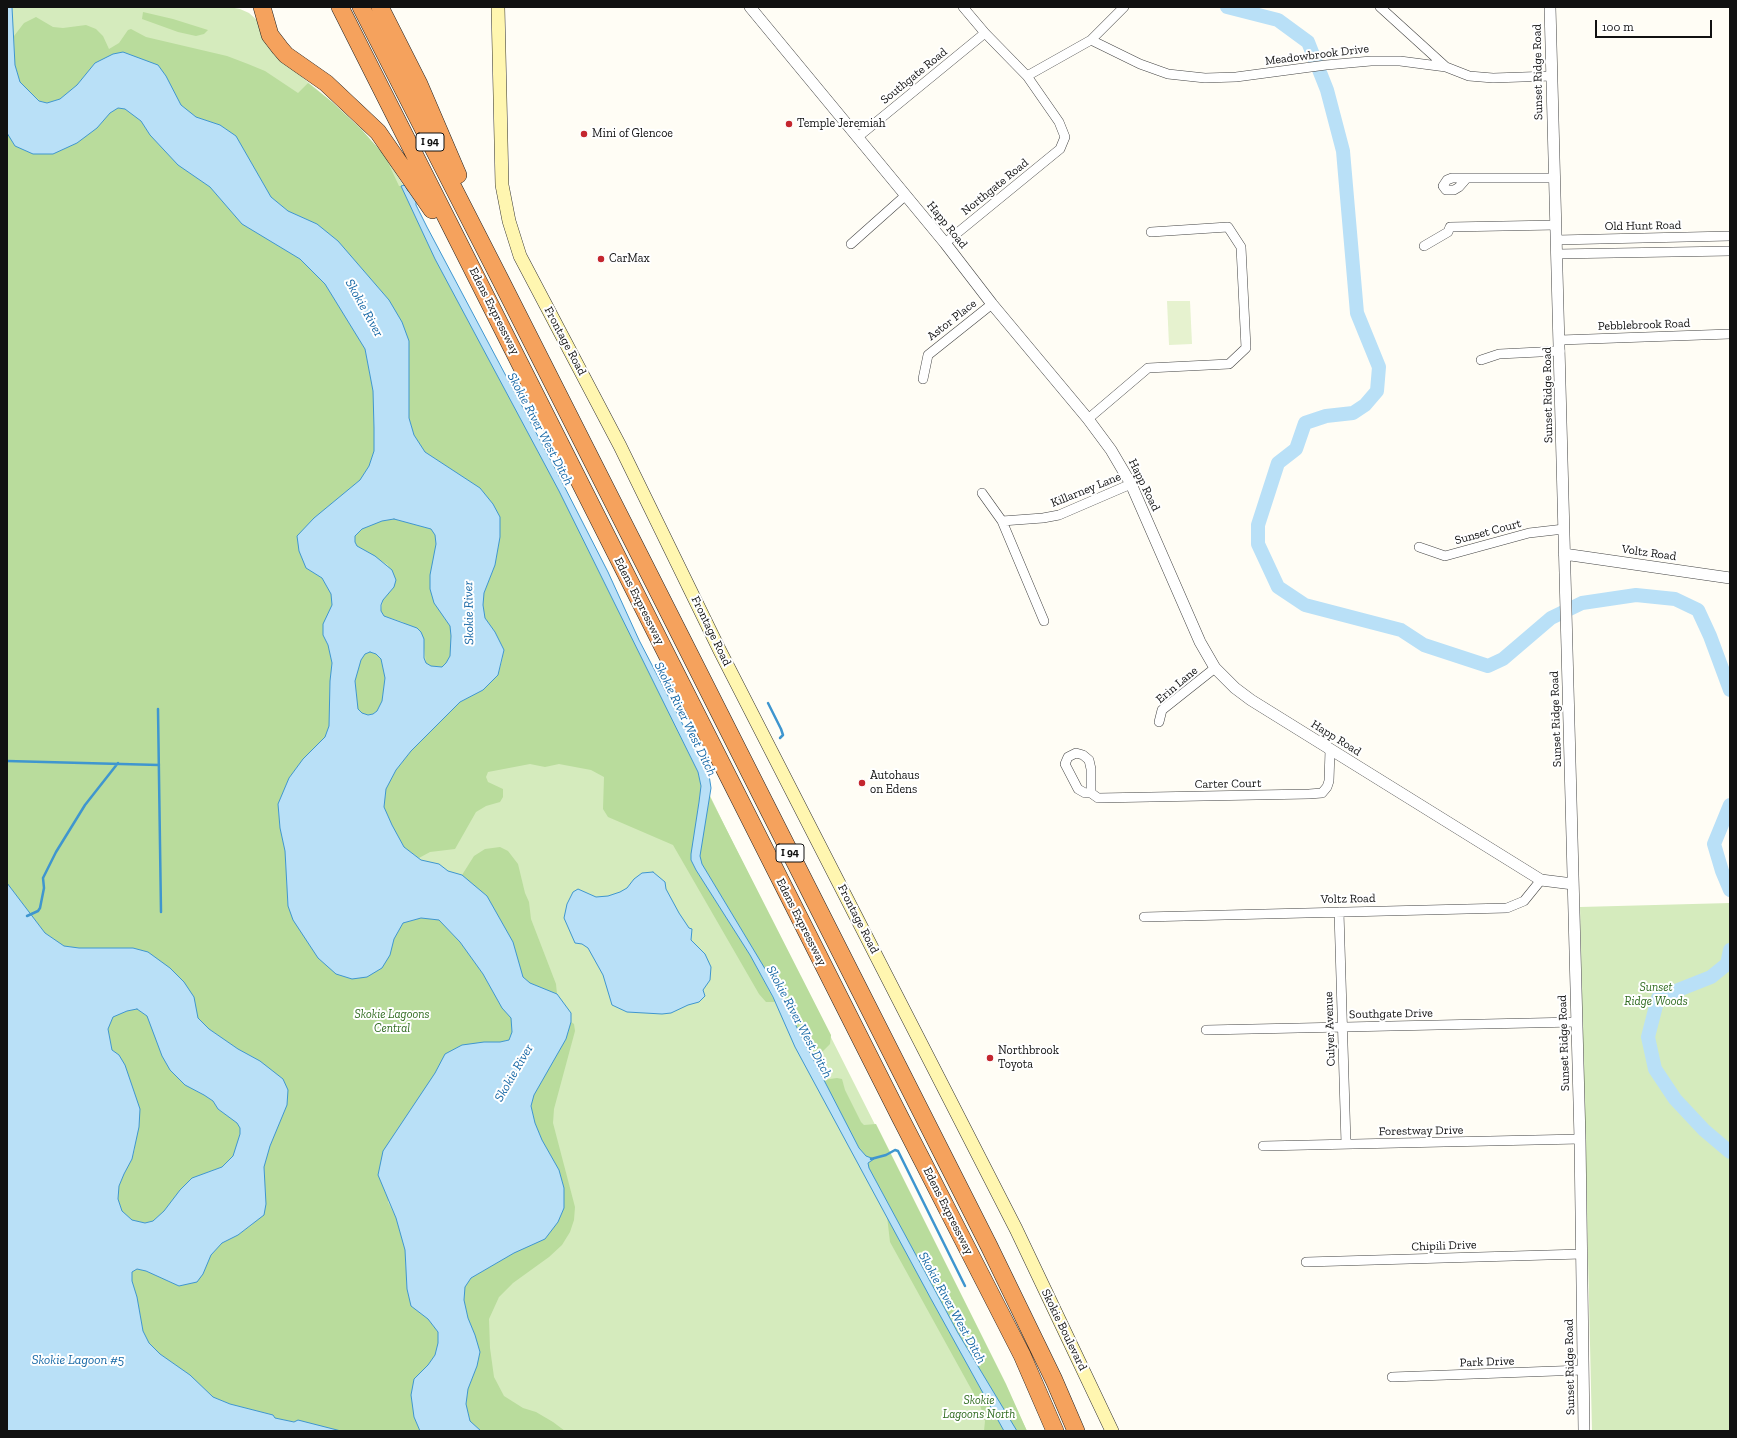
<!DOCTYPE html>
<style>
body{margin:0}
#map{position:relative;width:1737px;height:1438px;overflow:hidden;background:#fffdf5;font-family:"Zilla Slab",serif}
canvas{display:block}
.frame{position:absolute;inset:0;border:8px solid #111;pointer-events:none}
.scale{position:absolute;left:1595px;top:20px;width:117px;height:18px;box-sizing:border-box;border:2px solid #111;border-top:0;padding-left:5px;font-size:12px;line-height:14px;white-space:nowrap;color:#111;-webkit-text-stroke:3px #fff;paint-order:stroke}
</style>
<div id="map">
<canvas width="1737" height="1438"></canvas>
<div class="frame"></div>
<div class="scale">100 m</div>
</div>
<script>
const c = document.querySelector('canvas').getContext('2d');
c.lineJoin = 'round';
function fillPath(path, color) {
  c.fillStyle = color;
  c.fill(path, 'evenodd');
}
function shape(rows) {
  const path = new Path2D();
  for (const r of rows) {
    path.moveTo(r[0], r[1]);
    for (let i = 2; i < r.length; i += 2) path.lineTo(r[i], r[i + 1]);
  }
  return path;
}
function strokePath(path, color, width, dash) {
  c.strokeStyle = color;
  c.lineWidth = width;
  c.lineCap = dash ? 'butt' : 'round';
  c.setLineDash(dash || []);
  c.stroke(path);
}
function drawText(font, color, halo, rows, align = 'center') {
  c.font = font + ' "Zilla Slab",serif';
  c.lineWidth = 4;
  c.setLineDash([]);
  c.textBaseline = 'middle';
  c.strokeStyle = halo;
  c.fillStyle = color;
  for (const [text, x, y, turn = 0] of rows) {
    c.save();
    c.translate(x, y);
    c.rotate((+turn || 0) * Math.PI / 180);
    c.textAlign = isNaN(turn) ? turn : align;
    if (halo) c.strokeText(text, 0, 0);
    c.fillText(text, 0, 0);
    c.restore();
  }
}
fillPath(shape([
 [7,7,229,7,240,9,249,13,258,21,297,73,331,101,361,129,385,156,403,185,558,483,734,845,974,1321,1027,1431,7,1431],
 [1730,903,1730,1431,1592,1431,1580,907]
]), '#d5ebbd');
fillPath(shape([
 [143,12,173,19,208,30,204,34,196,36,178,32,142,19],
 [36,17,53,27,63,28,86,25,96,29,103,36,109,49,119,43,128,30,131,29,146,37,227,56,248,64,265,71,298,93,308,83,332,102,361,129,385,156,399,186,401,186,435,259,559,491,698,772,701,786,691,860,696,870,750,955,775,1002,766,1002,759,994,673,845,608,817,603,809,604,777,591,770,559,764,545,767,530,764,488,772,486,777,488,782,503,789,503,797,500,802,486,806,476,812,455,849,430,852,419,858,404,847,392,825,384,807,386,789,396,770,411,751,460,702,483,690,498,675,502,661,504,650,495,632,485,618,483,605,484,593,495,565,500,537,500,517,493,504,480,488,425,452,414,435,409,418,409,341,389,300,338,241,317,224,288,211,271,197,236,136,220,125,196,117,181,105,166,76,158,65,95,63,77,85,60,99,47,103,40,101,20,82,15,65,14,36,24,23],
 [118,108,125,109,141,121,150,135,178,165,210,187,242,224,300,259,325,284,365,349,373,391,374,428,374,451,369,466,360,480,314,518,297,536,306,568,322,578,331,594,332,605,323,635,328,645,332,663,330,681,329,726,325,737,303,759,289,778,278,804,280,828,285,851,288,906,318,958,390,955,394,939,403,923,421,918,439,920,460,942,483,974,502,1008,511,1018,512,1032,509,1040,500,1042,484,1042,445,1054,435,1073,394,1134,388,1202,396,1218,405,1250,407,1289,411,1306,428,1319,438,1332,438,1343,435,1355,428,1365,414,1379,414,1417,420,1431,341,1431,275,1418,273,1415,230,1404,213,1397,190,1375,160,1354,149,1343,143,1331,137,1297,132,1281,132,1272,137,1269,146,1271,179,1286,203,1274,211,1255,222,1243,238,1235,252,1225,266,1204,264,1167,270,1146,287,1105,260,1061,238,1049,209,1029,198,1018,196,1009,133,948,79,948,64,946,45,933,7,883,7,133,15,146,53,154,77,143,97,128,110,113],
 [394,519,431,529,435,535,436,544,434,556,444,618,450,626,451,636,450,656,446,663,442,667,431,666,426,663,424,648,403,622,384,616,381,611,383,600,394,587,388,565,357,546,355,542,355,536,362,529,382,521],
 [370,652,376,654,381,659,385,678,382,701,377,711,373,714,368,715,362,713,358,709,355,681,361,660,365,654],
 [709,795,831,1035,830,1044,816,1058,813,1059,776,987,702,864,700,856],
 [500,847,508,851,518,864,525,893,529,902,531,919,556,984,557,994,530,983,523,977,513,942,487,896,462,875,474,856,485,849],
 [137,1009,147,1016,185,1085,204,1095,213,1101,218,1109,237,1123,240,1128,240,1133,234,1156,222,1167,208,1172,180,1190,164,1211,153,1221,145,1223,132,1220,122,1211,118,1199,119,1186,124,1174,132,1159,135,1148,119,1055,112,1050,108,1029,112,1017,127,1011],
 [571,1022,574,1024,575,1031,554,1109,553,1123,575,1207,574,1220,570,1232,562,1245,549,1257,513,1283,499,1297,489,1319,490,1348,494,1377,504,1396,523,1408,536,1412,553,1422,565,1431,481,1431,470,1421,466,1404,468,1389,477,1366,475,1335,468,1318,464,1300,465,1287,471,1278,514,1253,558,1222,564,1208,564,1188,559,1170,542,1140,535,1123,531,1106,534,1095,566,1039],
 [837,1078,842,1079,845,1090,861,1122,864,1125,876,1124,1006,1384,1027,1431,1017,1431,1001,1406,958,1333,869,1168,868,1163,873,1159,866,1156,859,1148,823,1080],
 [887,1216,931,1299,1004,1431,984,1431,985,1421,980,1405,890,1242]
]), '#b9dc9c');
fillPath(shape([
 [1167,301,1190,301,1192,344,1169,345]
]), '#e6f2cf');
const water = shape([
 [7,7,12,7,15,65,20,82,39,101,47,103,60,99,77,85,95,63,113,54,123,52,158,65,166,76,181,105,196,117,220,125,236,136,271,197,288,211,317,224,338,241,389,300,402,322,409,341,409,418,414,435,425,452,480,488,493,504,500,517,500,537,495,565,484,593,483,605,485,618,495,632,504,650,498,675,483,690,460,702,411,751,396,770,386,789,384,807,392,825,404,847,421,860,439,864,448,871,462,875,487,896,513,942,523,977,530,983,557,994,571,1013,571,1022,566,1039,534,1095,531,1106,535,1123,542,1140,559,1170,564,1188,564,1208,558,1222,545,1239,514,1253,471,1278,465,1287,464,1300,468,1318,475,1335,480,1352,477,1366,468,1389,466,1404,470,1421,481,1431,420,1431,414,1417,411,1395,414,1379,428,1365,435,1355,438,1343,438,1332,428,1319,411,1306,407,1289,405,1250,396,1218,378,1175,383,1151,435,1073,445,1054,462,1045,484,1042,500,1042,509,1040,512,1032,511,1018,502,1008,483,974,460,942,439,920,421,918,403,923,394,939,390,955,382,968,367,977,352,979,336,974,318,958,293,920,288,906,285,851,280,828,278,804,289,778,303,759,325,737,329,726,330,681,332,663,328,645,323,635,323,624,332,605,331,594,322,578,306,568,299,551,297,536,314,518,360,480,369,466,374,451,374,428,373,391,365,349,325,284,300,259,242,224,210,187,178,165,150,135,141,121,125,109,118,108,110,113,97,128,77,143,53,154,33,154,15,146,7,133,7,7],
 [394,519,431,529,435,535,436,544,430,575,430,589,434,603,450,626,451,636,450,656,446,663,442,667,431,666,426,663,424,658,424,639,421,632,417,628,384,616,381,611,381,605,383,600,394,587,396,580,392,570,375,556,357,546,355,542,355,536,362,529,382,521,394,519],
 [370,652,376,654,381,659,385,678,382,701,377,711,373,714,368,715,362,713,358,709,355,681,361,660,365,654,370,652],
 [405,185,408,191,412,190,416,197,416,205,427,227,558,474,608,572,639,640,709,775,711,788,700,856,702,864,776,987,859,1148,866,1156,874,1159,868,1163,869,1168,958,1333,1017,1431,1004,1431,931,1299,795,1047,773,997,750,955,696,870,691,860,691,854,699,802,701,786,698,772,559,491,435,259,401,186,405,185],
 [653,872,665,882,666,889,679,913,689,928,692,929,691,940,705,954,711,967,710,980,703,990,705,996,699,1002,688,1005,671,1013,662,1014,627,1012,612,1005,603,975,588,948,582,944,575,943,564,918,567,904,573,892,578,889,596,897,608,896,620,892,627,888,634,879,642,873,653,872],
 [7,883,45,933,64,946,79,948,133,948,148,952,170,968,184,982,194,997,198,1018,209,1029,238,1049,260,1061,283,1079,288,1090,287,1105,270,1146,264,1167,266,1204,264,1215,238,1235,222,1243,211,1255,203,1274,197,1282,179,1286,146,1271,137,1269,132,1272,132,1281,137,1297,143,1331,149,1343,160,1354,190,1375,213,1397,230,1404,273,1415,275,1418,294,1422,298,1420,341,1431,7,1431,7,883],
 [137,1009,147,1016,162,1056,170,1070,185,1085,204,1095,213,1101,218,1109,237,1123,240,1128,240,1134,233,1156,222,1167,192,1178,180,1190,164,1211,153,1221,145,1223,132,1220,122,1211,118,1199,119,1186,124,1174,132,1159,139,1127,140,1109,125,1065,119,1055,112,1050,108,1029,113,1017,127,1011,137,1009]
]);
fillPath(water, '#b9e0f7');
strokePath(water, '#3f96cf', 1);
strokePath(shape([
 [768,703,781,729,783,735,780,738],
 [158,709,161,912],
 [7,761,159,765],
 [27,916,38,911,40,908,44,888,43,878,56,852,85,805,118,763],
 [871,1159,886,1155,895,1150,898,1151,965,1286]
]), '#3f96cf', 2.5);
strokePath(shape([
 [1227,7,1278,20,1308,42,1327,90,1343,151,1357,313,1379,367,1377,391,1365,405,1353,413,1326,416,1305,423,1296,449,1278,463,1258,525,1258,544,1278,587,1305,605,1401,630,1424,645,1488,666,1503,659,1551,618,1582,603,1636,595,1675,599,1698,610,1710,636,1730,690],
 [1730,805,1714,844,1722,871,1730,890],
 [1730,950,1727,964,1711,977,1658,998,1648,1037,1655,1069,1675,1099,1704,1130,1730,1152]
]), '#b9e0f7', 14);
const minor = shape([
 [1380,7,1446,67],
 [1091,40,1140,64,1168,74,1205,78,1236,77,1326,65,1371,61,1400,61,1446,67,1469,76,1493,78,1551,76],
 [1027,76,1091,40,1124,7],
 [858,137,985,33],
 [1466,179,1459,187,1454,190,1446,190,1443,186,1447,180,1452,178,1555,178],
 [1557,240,1730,236],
 [945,243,1060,149,1065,137,1059,122,1027,76,985,33,963,7],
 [851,244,906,195],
 [1424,246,1448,232,1450,227,1556,225],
 [1557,254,1730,251],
 [1560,340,1730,334],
 [1481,360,1499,354,1560,351],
 [923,379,928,355,992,304],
 [1088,419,1148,368,1229,364,1246,348,1241,247,1228,227,1151,232],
 [982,493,1002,521,1044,621],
 [1002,521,1043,518,1059,515,1131,484],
 [1419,547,1445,556,1529,533,1564,529],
 [1159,722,1162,710,1215,668],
 [1091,793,1091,769,1089,760,1083,755,1076,753,1068,757,1065,764,1078,789,1085,793,1091,793,1098,798,1309,794,1322,793,1327,787,1329,781,1330,750],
 [1339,912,1346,1144],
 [1144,917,1507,908,1524,901,1541,880],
 [1206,1030,1576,1022],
 [1263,1146,1580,1139],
 [1306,1262,1582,1254],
 [1392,1377,1583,1370]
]);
const tertiary = shape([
 [750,7,945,243,992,304,1088,419,1111,450,1131,484,1200,642,1215,668,1235,688,1251,700,1541,880,1573,884],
 [1550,7,1580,1139,1584,1431],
 [1564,554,1730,578]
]);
const secondary = shape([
 [498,7,502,185,509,221,520,256,620,446,720,651,1016,1229,1112,1431]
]);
const motorway = shape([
 [262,7,270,35,280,48,286,55,326,83,378,132,432,210],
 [340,7,900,1117,1022,1355,1055,1431],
 [361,7,499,277,989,1246,1054,1380,1076,1431],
 [380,7,419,84,458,175]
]);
strokePath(minor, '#444', 10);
strokePath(tertiary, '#444', 12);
strokePath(secondary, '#333', 14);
strokePath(motorway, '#222', 18);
strokePath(minor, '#fff', 9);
strokePath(tertiary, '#fff', 11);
strokePath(secondary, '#fff6b0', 13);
strokePath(motorway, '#f5a25d', 17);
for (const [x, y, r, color] of [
 [789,124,4,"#c4262e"],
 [584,134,4,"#c4262e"],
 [601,259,4,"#c4262e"],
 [862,783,4,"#c4262e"],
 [990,1058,4,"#c4262e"]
]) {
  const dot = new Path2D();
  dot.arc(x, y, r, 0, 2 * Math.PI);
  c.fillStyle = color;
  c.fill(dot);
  strokePath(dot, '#fff', 1.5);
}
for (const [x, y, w] of [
 [430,142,28],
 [790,853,28]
]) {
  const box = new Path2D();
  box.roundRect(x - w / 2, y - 9, w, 18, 3);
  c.fillStyle = '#fff';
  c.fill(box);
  strokePath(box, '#111', 1);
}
drawText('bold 11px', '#111', null, [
 ["I 94",430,142],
 ["I 94",790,853]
]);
drawText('12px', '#111', '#fff', [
 ["Meadowbrook Drive",1317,55,-7],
 ["Sunset Ridge Road",1538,72,-91],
 ["Southgate Road",914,76,-39],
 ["Northgate Road",995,187,-39],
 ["Happ Road",947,225,51],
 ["Old Hunt Road",1643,226,-1],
 ["Edens Expressway",494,311,63],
 ["Astor Place",952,320,-38],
 ["Pebblebrook Road",1644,325,-2],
 ["Frontage Road",565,341,62],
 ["Sunset Ridge Road",1548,395,-91],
 ["Happ Road",1144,485,64],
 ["Killarney Lane",1086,490,-22],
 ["Sunset Court",1488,532,-15],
 ["Voltz Road",1649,553,8],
 ["Edens Expressway",639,601,63],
 ["Frontage Road",711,631,64],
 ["Erin Lane",1177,685,-40],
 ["Sunset Ridge Road",1556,719,-92],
 ["Happ Road",1336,738,32],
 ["Carter Court",1228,784,-1],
 ["Voltz Road",1348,899,-1],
 ["Frontage Road",858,919,63],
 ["Edens Expressway",801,922,63],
 ["Southgate Drive",1391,1014,-1],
 ["Culyer Avenue",1330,1029,-92],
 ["Sunset Ridge Road",1564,1043,-92],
 ["Forestway Drive",1421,1131,-1],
 ["Edens Expressway",948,1211,63],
 ["Chipili Drive",1444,1246,-2],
 ["Skokie Boulevard",1064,1330,64],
 ["Park Drive",1487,1362,-2],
 ["Sunset Ridge Road",1570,1367,-91]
]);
drawText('12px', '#111', '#fff', [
 ["Temple Jeremiah",797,124],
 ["Mini of Glencoe",592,134],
 ["CarMax",609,259],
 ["Autohaus",870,776],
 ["on Edens",870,790],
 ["Northbrook",998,1051],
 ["Toyota",998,1065]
], 'left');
drawText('italic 12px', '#2f6b1f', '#fff', [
 ["Sunset",1656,988],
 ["Ridge Woods",1656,1002],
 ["Skokie Lagoons",392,1015],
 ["Central",392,1029],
 ["Skokie",979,1401],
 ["Lagoons North",979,1415]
]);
drawText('italic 13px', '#1768a6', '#fff', [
 ["Skokie River",364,308,61],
 ["Skokie River West Ditch",540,429,62],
 ["Skokie River",469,613,-91],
 ["Skokie River West Ditch",685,719,64],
 ["Skokie River West Ditch",799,1022,62],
 ["Skokie River",514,1073,-60],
 ["Skokie River West Ditch",952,1308,61],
 ["Skokie Lagoon #5",78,1360]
]);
</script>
